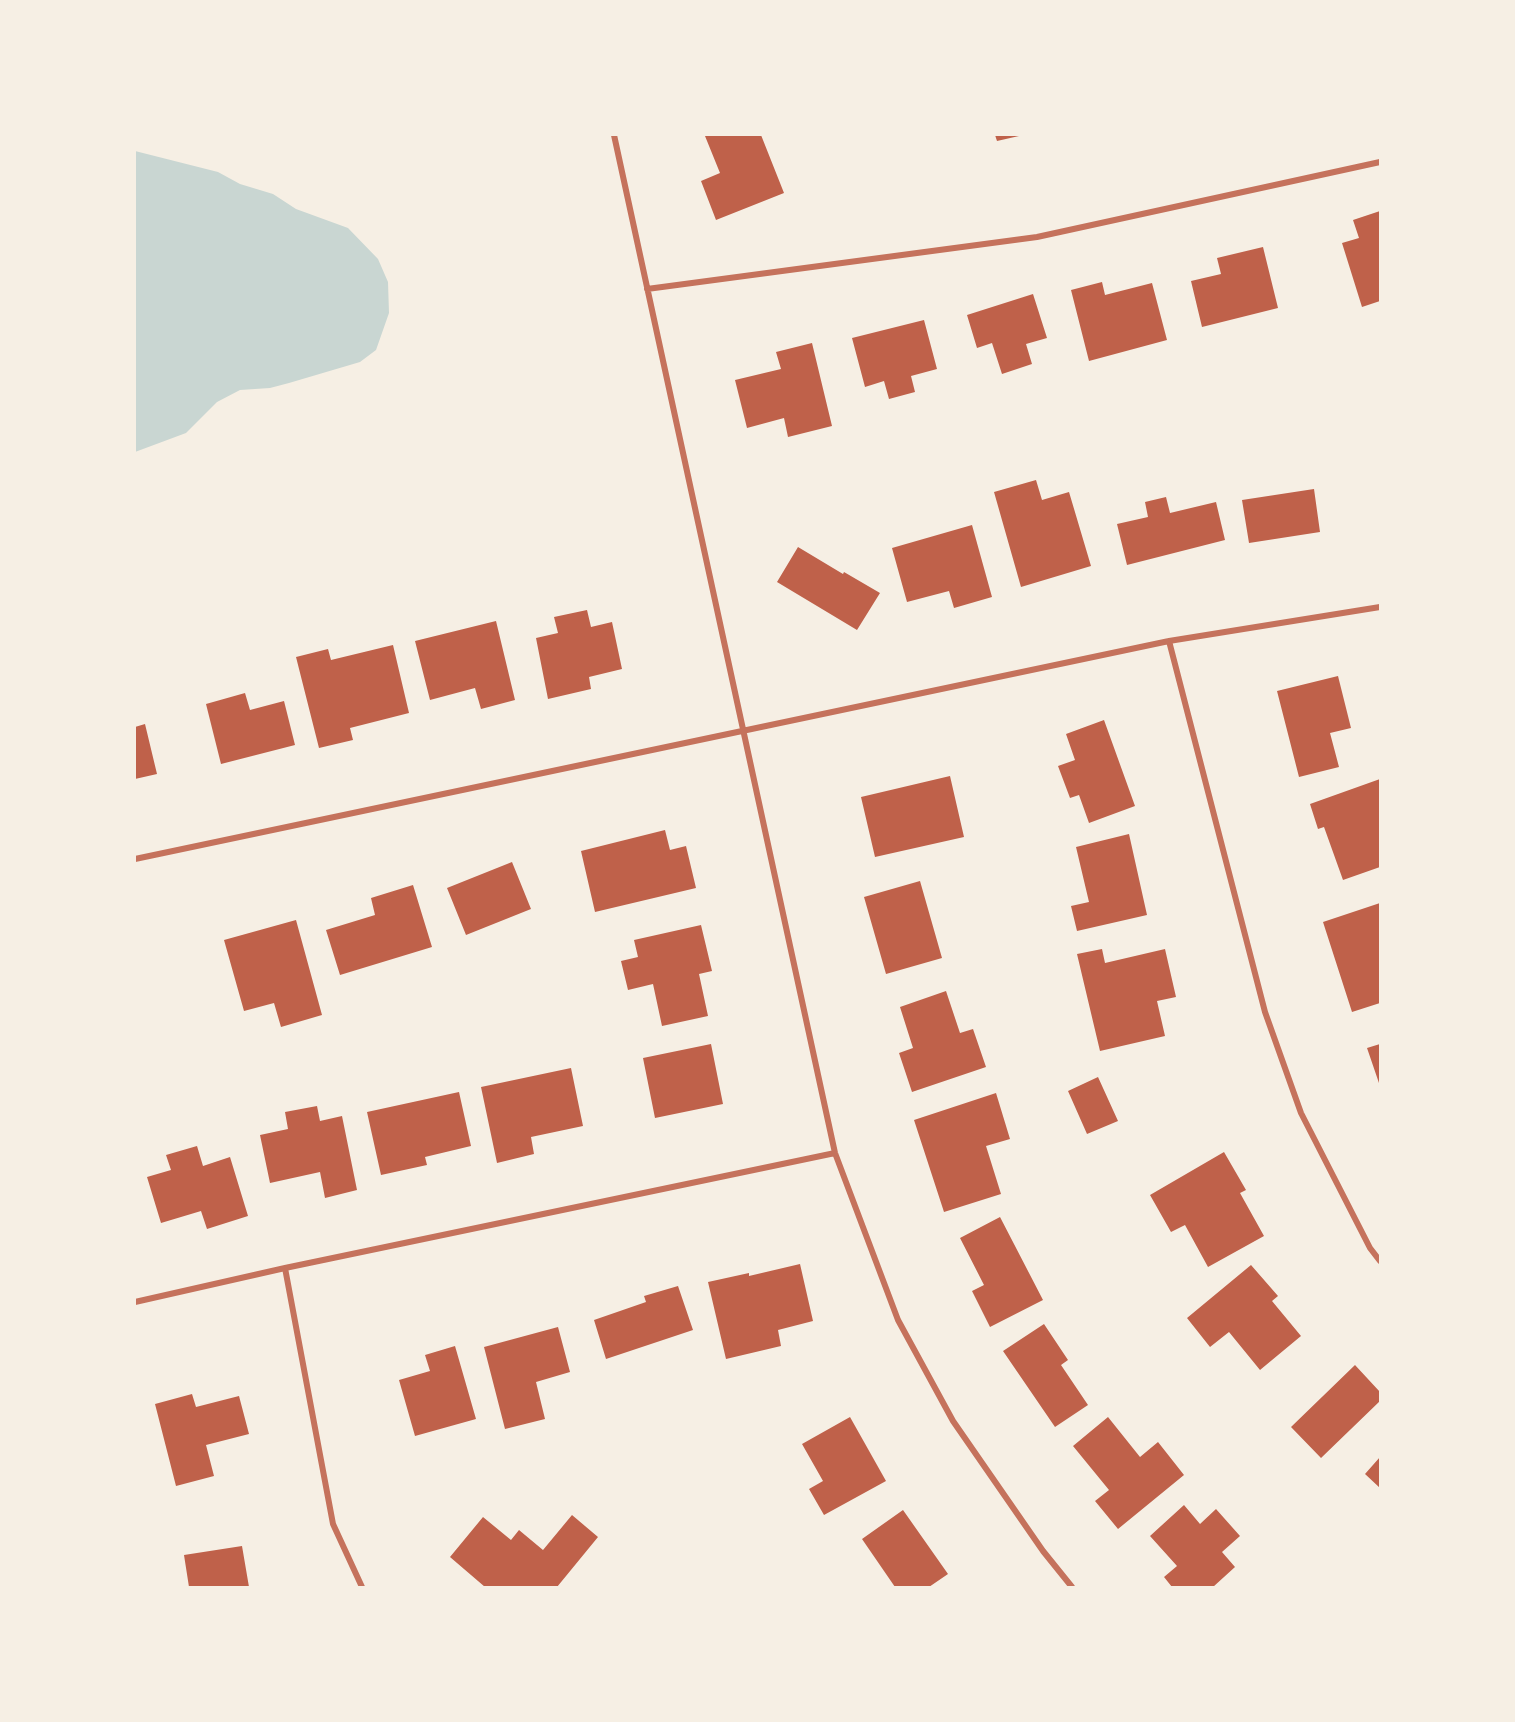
<!DOCTYPE html>
<style>
body{margin:0}
#map{position:relative;width:1515px;height:1722px;overflow:hidden;background:#f6efe4;font-family:"PT Sans",sans-serif}
canvas{display:block}
.frame{position:absolute;inset:0;border:136px solid #f6efe4;pointer-events:none}
</style>
<div id="map">
<canvas width="1515" height="1722"></canvas>
<div class="frame"></div>
</div>
<script>
const c = document.querySelector('canvas').getContext('2d');
c.lineJoin = 'round';
function fillPath(path, color) {
  c.fillStyle = color;
  c.fill(path, 'evenodd');
}
function shape(rows) {
  const path = new Path2D();
  for (const r of rows) {
    path.moveTo(r[0], r[1]);
    for (let i = 2; i < r.length; i += 2) path.lineTo(r[i], r[i + 1]);
  }
  return path;
}
function strokePath(path, color, width, dash) {
  c.strokeStyle = color;
  c.lineWidth = width;
  c.lineCap = dash ? 'butt' : 'round';
  c.setLineDash(dash || []);
  c.stroke(path);
}
fillPath(shape([
 [135,151,218,172,240,184,273,194,296,209,348,228,378,259,388,282,389,313,376,350,360,362,289,383,270,388,240,390,217,402,186,433,135,452]
]), '#c9d6d2');
fillPath(shape([
 [707,135,761,135,784,193,716,220,701,181,720,173,705,136],
 [995,135,1018,135,1019,136,997,141],
 [1380,211,1380,301,1362,307,1342,243,1359,238,1353,220],
 [1263,247,1278,308,1202,327,1191,281,1221,274,1217,258],
 [1102,282,1105,295,1152,283,1167,340,1089,361,1071,290],
 [1033,294,1047,338,1026,344,1032,364,1002,374,992,343,977,348,967,315],
 [924,320,937,369,911,376,915,392,889,399,884,381,865,387,852,338],
 [812,343,832,426,788,437,784,418,747,428,735,380,781,369,776,352],
 [1036,480,1042,500,1069,492,1091,566,1021,587,994,492],
 [1314,489,1320,532,1249,543,1242,500],
 [1166,497,1170,513,1216,502,1225,540,1127,565,1117,524,1148,517,1145,502],
 [972,525,992,597,954,608,949,591,907,602,892,548],
 [798,547,843,574,844,572,880,593,857,630,777,582],
 [587,610,591,627,612,622,622,669,589,677,591,689,548,699,536,638,558,633,554,617],
 [496,621,515,700,481,709,475,688,430,700,415,641],
 [393,645,409,713,350,728,353,740,319,748,296,657,328,649,331,660],
 [1338,676,1351,728,1330,733,1339,767,1299,777,1277,691],
 [245,693,250,710,284,701,295,745,221,764,206,704],
 [1104,720,1135,806,1089,823,1079,795,1070,798,1058,766,1075,760,1066,734],
 [145,724,157,774,135,779,135,727],
 [950,776,964,837,875,857,861,797],
 [1380,779,1380,867,1343,880,1324,827,1318,829,1310,804],
 [665,830,670,850,686,846,696,888,595,912,581,851],
 [1129,834,1147,915,1077,931,1071,906,1089,902,1076,847],
 [512,862,531,909,466,935,447,888],
 [920,881,942,958,886,974,864,897],
 [413,885,432,947,340,975,326,930,375,915,371,898],
 [1380,903,1380,1003,1352,1012,1323,922],
 [296,920,322,1015,281,1027,274,1003,244,1011,224,940],
 [701,925,712,971,699,974,708,1016,662,1026,653,984,628,990,621,961,638,957,634,940],
 [1102,949,1105,963,1165,949,1176,997,1157,1001,1165,1036,1100,1051,1077,954],
 [946,991,960,1033,973,1029,986,1067,912,1092,899,1053,913,1048,900,1007],
 [711,1044,723,1104,655,1118,643,1058],
 [1380,1044,1380,1086,1367,1048],
 [571,1068,583,1126,531,1137,534,1154,497,1163,481,1087],
 [1098,1077,1118,1121,1087,1134,1068,1091],
 [459,1092,471,1146,425,1157,427,1165,381,1175,367,1112],
 [996,1093,1010,1139,986,1146,1001,1194,944,1212,914,1120],
 [317,1106,320,1121,342,1116,357,1190,325,1198,320,1172,270,1183,260,1135,288,1129,285,1112],
 [197,1146,203,1166,230,1157,248,1216,207,1229,201,1211,161,1223,147,1177,171,1170,166,1155],
 [1224,1152,1246,1190,1240,1193,1264,1236,1208,1267,1185,1225,1171,1232,1150,1195],
 [1000,1217,1043,1300,990,1327,972,1291,984,1285,960,1238],
 [800,1264,813,1321,778,1330,781,1346,726,1359,708,1282,749,1273,749,1276],
 [1251,1265,1278,1296,1272,1301,1301,1336,1260,1370,1229,1332,1210,1347,1187,1318],
 [678,1286,693,1330,606,1359,594,1320,646,1302,644,1296],
 [1044,1324,1068,1360,1061,1365,1088,1405,1055,1427,1003,1351],
 [558,1327,570,1372,536,1382,545,1419,505,1429,484,1347],
 [455,1346,476,1419,415,1436,399,1380,430,1371,425,1355],
 [1355,1365,1380,1392,1380,1401,1321,1458,1291,1427],
 [192,1394,196,1407,239,1396,249,1434,206,1445,214,1476,176,1486,155,1404],
 [850,1417,886,1481,824,1515,809,1489,823,1481,802,1444],
 [1108,1417,1140,1457,1158,1442,1184,1475,1118,1529,1095,1501,1109,1490,1073,1446],
 [1380,1457,1380,1488,1365,1474],
 [1184,1505,1200,1524,1216,1509,1240,1536,1222,1552,1235,1567,1213,1587,1172,1587,1164,1577,1177,1566,1150,1536],
 [903,1510,948,1574,929,1587,895,1587,862,1539],
 [572,1515,598,1537,557,1587,485,1587,450,1557,483,1517,511,1540,519,1530,543,1550],
 [242,1546,249,1587,189,1587,184,1555]
]), '#bf614a');
strokePath(shape([
 [614,135,835,1153,898,1320,953,1421,1043,1551,1072,1587],
 [647,289,1037,237,1380,162],
 [1169,641,1265,1012,1301,1113,1370,1248,1380,1261],
 [135,859,1169,641,1380,607],
 [285,1268,333,1524,362,1587],
 [135,1302,285,1268,835,1153]
]), '#c5725c', 6);
</script>
